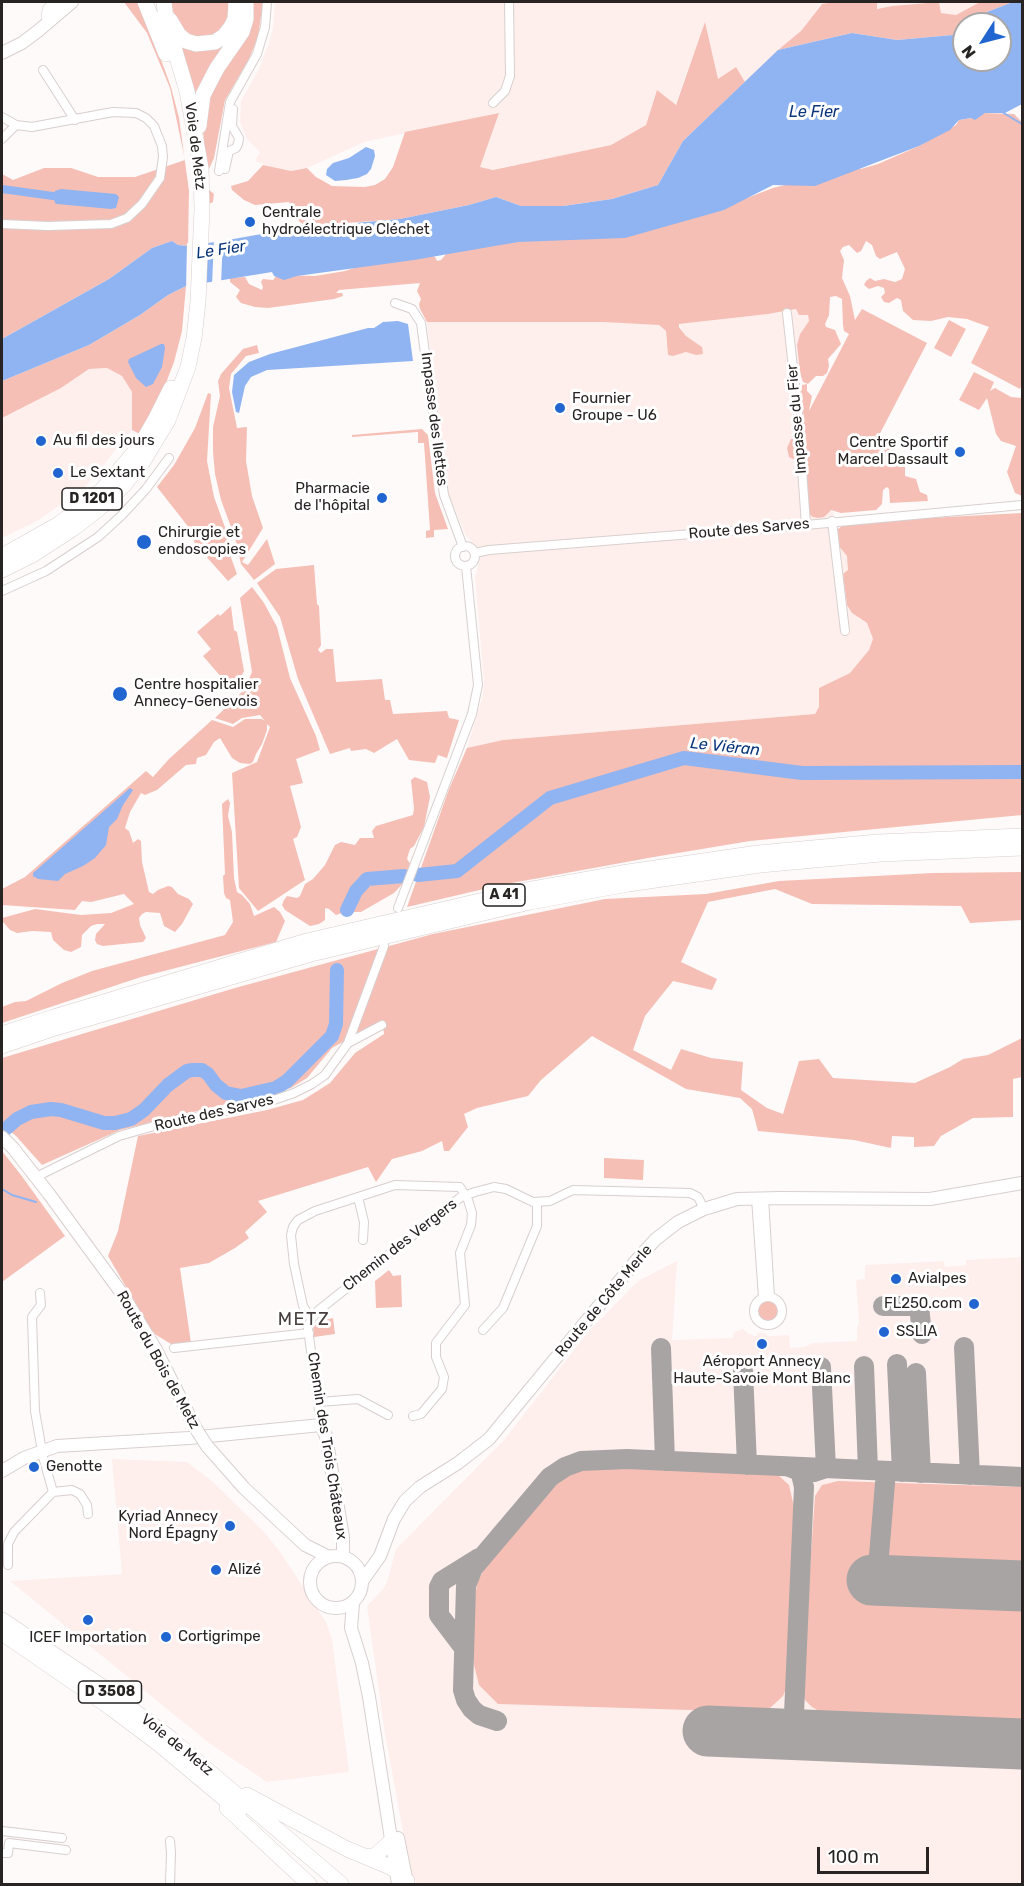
<!DOCTYPE html>
<meta charset="utf-8">
<style>
body{margin:0}
#map{position:relative;width:1024px;height:1886px;overflow:hidden;background:#fefafa;font-family:Rubik,sans-serif}
canvas{display:block}
.frame{position:absolute;inset:0;border:3px solid #272423;pointer-events:none}
.north{position:absolute;left:952px;top:12px;width:60px;height:60px;box-sizing:border-box;background:#fff;border:2px solid #a9a7a7;border-radius:50%;rotate:234deg;font-size:16px;font-weight:700;line-height:24px;text-align:center;color:#272423}
.north::after{content:'';display:block;margin:auto;width:21px;height:27px;background:#2165d0;clip-path:polygon(50% 0,100% 100%,50% 72%,0 100%)}
.scale{position:absolute;left:817px;top:1847px;width:112px;height:27px;box-sizing:border-box;border:3px solid #272423;border-top:0;padding-left:8px;font-size:18px;line-height:21px;white-space:nowrap;color:#272423;-webkit-text-stroke:4px #fff;paint-order:stroke}
</style>
<div id="map">
<canvas width="1024" height="1886"></canvas>
<div class="frame"></div>
<div class="north">N</div>
<div class="scale">100 m</div>
</div>
<script>
const c = document.querySelector('canvas').getContext('2d');
c.lineJoin = 'round';
function fillPath(path, color) {
  c.fillStyle = color;
  c.fill(path, 'evenodd');
}
function shape(rows) {
  const path = new Path2D();
  for (const r of rows) {
    if (r.length === 3) {
      path.moveTo(r[0] + r[2], r[1]);
      path.arc(r[0], r[1], r[2], 0, 2 * Math.PI);
      continue;
    }
    path.moveTo(r[0], r[1]);
    for (let i = 2; i < r.length; i += 2) path.lineTo(r[i], r[i + 1]);
  }
  return path;
}
function strokePath(path, color, width, dash) {
  c.strokeStyle = color;
  c.lineWidth = width;
  c.lineCap = dash ? 'butt' : 'round';
  c.setLineDash(dash || []);
  c.stroke(path);
}
function drawText(font, color, halo, rows, align = 'center') {
  c.font = font + ' Rubik,sans-serif';
  c.lineWidth = 6;
  c.setLineDash([]);
  c.textBaseline = 'middle';
  c.strokeStyle = halo;
  c.fillStyle = color;
  for (const [text, x, y, turn = 0] of rows) {
    c.save();
    c.translate(x, y);
    c.rotate((+turn || 0) * Math.PI / 180);
    c.textAlign = isNaN(turn) ? turn : align;
    if (halo) c.strokeText(text, 0, 0);
    c.fillText(text, 0, 0);
    c.restore();
  }
}
fillPath(shape([
 [275,2,835,2,821,4,801,31,745,82,736,67,718,80,705,23,675,105,657,90,646,125,611,145,493,170,479,167,498,113,364,142,307,168,291,171,276,169,255,161,260,152,247,139,240,122,241,101,259,69,269,43,273,28],
 [877,2,980,2,956,15,941,13,939,2,892,6,877,9],
 [797,309,808,314,809,321,800,334,797,345,810,507,832,506,837,530,835,538,838,545,847,556,858,618,867,623,873,639,869,650,860,663,850,673,819,688,819,707,815,714,503,740,467,748,483,695,484,682,475,578,481,552,466,536,448,493,427,322,603,322,659,325,666,331,666,341,673,356,686,352,692,352,702,347,686,336,679,324,768,314],
 [107,368,122,376,132,392,132,430,86,486,39,520,2,538,2,418,61,388,89,369],
 [1022,1257,1022,1884,418,1884,412,1880,385,1734,367,1606,383,1589,387,1582,396,1549,504,1440,588,1332,638,1281,677,1261,672,1340,733,1338,734,1332,743,1329,749,1334,752,1334,753,1336,757,1336,757,1333,766,1333,767,1336,789,1335,790,1348,804,1347,813,1343,857,1341,857,1327,859,1323,856,1280,865,1279,865,1265,944,1261,945,1267,966,1265,966,1260],
 [112,1459,187,1462,213,1482,263,1531,281,1553,326,1622,332,1639,349,1772,267,1782,209,1743,10,1581,122,1574]
]), '#feefed');
fillPath(shape([
 [124,2,140,2,171,87,179,118,189,191,188,246,178,245,172,241,152,248,109,279,2,339,2,174,13,180,44,168,71,168,98,177,135,177,185,160,170,88,147,33],
 [171,2,230,2,230,10,224,26,213,36,196,38,187,34,175,19],
 [253,2,263,2,258,37,248,61,225,100,214,158,208,171,208,189,214,194,213,202,207,205,203,127,209,89],
 [835,2,877,2,877,9,892,6,939,2,941,13,956,15,980,2,1013,2,987,12,969,24,964,24,964,28,953,35,897,40,852,33,778,50,801,31,822,4],
 [705,22,718,79,736,67,745,82,683,141,658,185,612,199,563,206,521,206,496,197,469,205,400,219,305,226,299,221,289,202,255,205,244,200,232,190,231,186,248,181,263,165,291,171,307,168,316,177,332,186,365,187,375,185,385,179,393,167,405,132,499,113,480,167,493,170,611,145,646,125,657,90,676,105],
 [179,42,226,42,196,104],
 [985,113,1014,114,1022,122,1022,384,1020,389,971,363,989,327,967,319,948,317,931,321,913,320,903,311,901,300,897,298,889,303,884,302,881,297,885,293,884,288,878,286,869,289,864,285,866,281,870,278,875,281,884,279,895,282,902,279,905,269,897,252,880,259,876,256,872,245,866,241,861,251,857,253,849,245,843,247,840,251,844,260,842,278,850,296,855,320,862,309,927,343,874,445,871,445,876,447,884,437,888,437,891,440,891,446,898,454,896,463,905,466,905,476,916,479,920,492,927,495,928,501,890,503,889,489,887,487,883,490,882,504,876,510,841,513,831,510,824,517,818,518,813,517,809,514,806,475,808,470,803,458,799,456,793,459,789,457,787,448,791,439,796,439,804,416,800,401,802,385,807,384,807,391,812,396,809,411,849,334,844,331,843,325,842,299,836,296,830,297,829,315,825,324,826,327,835,330,841,344,828,359,829,366,827,373,823,376,816,376,808,384,803,382,800,373,797,345,800,334,809,321,808,315,799,315,796,309,768,314,679,324,679,327,686,336,702,347,703,354,696,355,686,352,673,356,668,355,666,331,659,325,603,322,427,322,420,309,419,304,421,299,417,291,420,283,339,290,336,293,342,293,343,296,334,299,268,308,255,307,241,303,236,297,240,290,230,282,230,278,245,277,249,284,262,290,263,287,261,282,263,279,273,280,277,275,315,276,345,271,363,265,429,254,435,257,437,261,441,260,447,253,747,198,773,188,851,168,861,169,878,164,919,146,956,125,959,120,971,118],
 [186,286,182,331,174,362,158,404,140,434,132,430,132,392,122,376,107,368,89,369,61,388,2,418,2,381,89,345,140,315,168,295],
 [949,320,966,329,951,357,934,348],
 [257,345,259,353,246,356,231,374,229,388,237,428,247,427,246,461,252,496,263,528,242,562,248,565,267,539,275,564,254,580,241,564,235,538,221,500,215,474,213,452,213,427,220,396,218,381,221,374,243,349],
 [974,372,994,382,990,391,995,388,1011,397,1022,398,1022,496,1015,493,1007,472,1016,446,1001,441,996,434,987,398,979,410,959,400],
 [208,393,211,394,207,461,214,497,226,530,229,552,237,574,228,581,195,544,190,529,157,487,174,465,195,428],
 [422,429,428,435,435,493,448,529,434,530,434,537,426,538,426,531,430,530,424,443,418,443,418,432,352,437,352,435],
 [1022,513,1022,815,750,841,648,858,501,885,407,907,449,789,467,748,503,740,815,714,819,707,819,688,850,673,869,650,873,639,867,623,852,613,847,605,843,574,848,570,847,556,838,545,835,538,837,530,843,525,891,520],
 [314,565,317,604,319,606,321,645,318,650,321,653,326,649,333,649,336,682,382,679,385,700,390,700,393,714,447,711,449,718,459,720,447,758,438,755,435,763,409,760,397,739,374,753,366,749,351,751,350,748,330,754,298,679,280,617,257,583,276,569],
 [252,587,264,603,277,627,290,678,316,736,320,750,296,759,303,783,290,786,301,827,297,837,293,839,305,880,258,911,239,888,232,773,257,762,270,727,267,724,267,730,262,744,256,754,253,762,250,764,240,763,232,758,220,738,214,742,206,755,197,758,196,764,186,765,157,790,145,795,141,793,130,812,125,828,129,831,133,843,138,839,141,841,142,862,149,892,153,894,158,890,168,886,172,887,178,894,189,899,193,904,182,924,175,932,164,926,160,913,146,912,142,914,139,918,140,925,146,938,143,942,103,946,97,944,95,940,96,934,105,924,97,924,91,926,82,935,81,947,71,952,64,950,53,940,51,932,32,931,17,933,10,930,3,922,2,918,35,909,81,915,111,913,134,904,124,894,91,902,82,901,75,910,2,905,2,889,25,877,146,771,153,777,169,759,212,720,233,727,245,719,262,719,265,721,260,715,242,718,233,724,215,718,244,690,252,672,240,598],
 [231,606,234,630,237,632,244,671,239,681,232,683,222,678,203,656,211,649,197,632,218,614,220,616],
 [415,777,427,782,430,797,424,827,414,846,410,849,408,855,407,859,411,865,409,877,394,893,361,912,345,912,336,915,329,909,325,908,325,920,319,924,310,926,285,910,282,905,284,900,287,896,297,898,300,896,305,884,313,879,325,865,335,845,341,842,355,845,360,838,374,838,372,831,376,826,413,815,414,808,411,780],
 [228,799,230,803,228,816,232,832,234,878,237,892,242,895,250,904,254,916,274,907,280,912,285,921,276,942,141,977,2,1023,2,1007,15,1002,26,1001,62,983,92,971,225,935,233,922,230,900,226,898,224,893,223,876,225,874,222,804],
 [1022,872,1022,920,970,923,961,906,812,904,775,889,708,902,681,962,717,979,712,990,673,981,645,1016,633,1050,671,1070,681,1049,711,1058,743,1062,741,1090,767,1108,783,1114,799,1061,819,1059,833,1078,915,1083,950,1067,963,1059,988,1055,1022,1038,1022,1077,1013,1079,1013,1117,973,1118,941,1136,934,1146,914,1147,914,1137,892,1136,891,1148,854,1140,758,1131,752,1109,740,1098,686,1089,592,1036,541,1080,528,1096,477,1108,464,1114,468,1127,449,1151,444,1151,442,1141,422,1151,392,1159,376,1182,368,1167,258,1201,267,1212,245,1232,249,1238,235,1248,209,1263,180,1268,191,1343,171,1344,153,1333,108,1256,118,1231,138,1136,267,1110,303,1100,330,1083,355,1053,384,1034,382,1020,332,1048,307,1078,291,1088,120,1130,42,1165,16,1136,2,1124,2,1058,235,988,433,934,605,899,706,894,779,881,933,873],
 [2,1151,21,1175,65,1236,2,1282],
 [604,1158,644,1160,643,1180,604,1178],
 [389,1270,393,1276,401,1275,402,1307,376,1308,375,1281],
 [767,1310,11],
 [333,1318,335,1334,314,1337,313,1327,320,1321],
 [638,1468,766,1470,776,1473,789,1485,794,1507,788,1684,783,1696,770,1708,754,1712,498,1704,479,1685,474,1665,474,1599,478,1581,484,1569,562,1478,576,1472,589,1469],
 [838,1481,1022,1487,1022,1725,838,1716,824,1714,812,1707,805,1700,802,1684,815,1496,822,1485]
]), '#f6bfb5');
fillPath(shape([
 [1013,2,1022,2,1022,104,1005,113,985,113,975,120,971,118,959,120,950,130,919,146,815,186,773,185,724,210,625,238,518,242,414,260,297,276,284,280,274,276,272,272,186,286,168,295,140,315,89,345,2,381,2,339,109,279,152,248,172,241,178,245,188,246,228,240,267,233,264,231,263,227,280,224,287,229,400,219,469,205,496,197,521,206,563,206,612,199,658,185,683,141,778,50,852,33,897,40,953,35,964,28,964,60,1000,60,1000,24,969,24,987,12],
 [366,147,374,150,375,156,371,169,367,174,358,178,346,180,335,181,326,175,327,169,333,163,349,158],
 [61,189,116,194,119,197,116,208,111,209,57,204,55,203,53,196,55,191],
 [398,321,408,324,413,361,267,370,251,377,245,386,239,413,236,412,232,392,234,375,249,362,270,354,368,328,374,328,383,322],
 [161,344,164,344,165,348,162,367,153,384,146,387,136,378,128,362,129,359],
 [130,788,133,790,123,805,117,819,109,827,106,845,95,858,83,866,65,874,58,881,38,879,33,876,33,873]
]), '#8fb4f1');
fillPath(shape([
 [223,238,221,284,212,285,214,239],
 [205,241,203,287,186,290,187,243]
]), '#fefafa');
strokePath(shape([
 [1002,112,1022,124],
 [2,1189,12,1195,36,1202]
]), '#8fb4f1', 2);
strokePath(shape([
 [2,189,53,196]
]), '#8fb4f1', 8);
strokePath(shape([
 [418,875,457,871,550,798,684,758,802,773,1022,772],
 [347,910,356,891,367,879,404,876],
 [2,1132,17,1119,31,1112,51,1109,61,1110,104,1123,115,1123,131,1119,144,1110,168,1085,187,1071,193,1070,202,1070,208,1074,216,1085,226,1093,241,1096,276,1088,287,1081,332,1036,336,1024,337,970]
]), '#8fb4f1', 14);
strokePath(shape([
 [883,1306,919,1306,922,1334],
 [964,1347,970,1475],
 [661,1348,665,1461],
 [897,1364,902,1472],
 [864,1366,868,1470],
 [743,1371,747,1465],
 [916,1373,921,1473],
 [814,1472,826,1468,821,1367],
 [877,1580,886,1471],
 [464,1648,439,1615,439,1587,442,1581,479,1558],
 [794,1714,798,1726,810,1734],
 [497,1721,479,1715,472,1709,466,1700,463,1690,466,1586,473,1568,550,1477,565,1467,581,1461,627,1459,1022,1477],
 [773,1733,785,1728,792,1720,794,1714,804,1487,801,1474,797,1470,789,1467]
]), '#a8a4a4', 20);
strokePath(shape([
 [872,1580,1022,1586],
 [708,1731,1022,1744]
]), '#a8a4a4', 51);
const street = shape([
 [43,70,75,120],
 [493,103,505,91,510,76,509,2],
 [2,117,16,125,32,127,113,112,136,113,146,118,154,126,162,146,163,157,160,178,142,204,127,218,111,224,48,226,2,224],
 [2,139,16,125],
 [225,169,229,151,236,148,238,144,239,138,232,126,233,109],
 [219,171,230,102,257,54,265,27,267,2],
 [395,303,412,309,421,323,444,495,463,547],
 [787,313,798,413,806,525],
 [832,521,845,631],
 [465,556,10],
 [475,553,489,550,806,525,1022,505],
 [2,591,46,571,98,537,122,515,146,489,169,458],
 [398,908,472,714,478,685,466,566],
 [348,1043,382,1025],
 [36,1177,119,1136,161,1124,265,1103,294,1093,312,1084,325,1075,348,1043,384,946],
 [358,1197,364,1222,363,1240],
 [756,1198,763,1298],
 [764,1198,770,1297],
 [40,1293,41,1305,32,1317,35,1411,43,1457,53,1492,72,1490,80,1494,87,1505,88,1514],
 [768,1311,14],
 [311,1319,303,1306,294,1264,291,1235,293,1227,298,1220,315,1211,395,1185,460,1187,468,1200,472,1213,471,1225,460,1253,465,1305,436,1343,436,1357,444,1377,442,1389,421,1414,413,1416],
 [483,1330,503,1308,537,1226,537,1202],
 [174,1348,309,1333],
 [319,1402,358,1399,388,1415],
 [321,1425,308,1329,311,1319,319,1310,461,1197,475,1192,494,1187,506,1189,533,1202,550,1201,573,1190,690,1193,698,1197,704,1209],
 [8,1565,8,1544,14,1532,53,1492],
 [2,1831,62,1838],
 [170,1841,171,1853,170,1884],
 [2,1853,8,1853,9,1843,66,1850]
]);
const secondary = shape([
 [2,53,22,43,38,31,72,2],
 [2,1137,13,1148,49,1194,123,1295,155,1348,196,1429],
 [207,1446,244,1488,305,1545,329,1557],
 [2,1471,24,1458,57,1446,189,1438,321,1425,326,1436,343,1537,343,1557],
 [336,1582,26],
 [363,1580,380,1556,394,1519,405,1501,420,1487,458,1463,489,1439,640,1256,656,1239,678,1222,704,1209,737,1199,781,1198,930,1199,1022,1183],
 [353,1603,351,1628,362,1663,369,1697,398,1884],
 [398,1838,407,1883]
]);
const highway = shape([
 [145,2,166,54],
 [49,17,50,10,60,2],
 [170,20,179,35,186,41,196,44,215,42,224,36,231,27,235,19,236,2],
 [199,126,203,95,217,68,242,32,246,19,246,2],
 [2,556,59,524,102,490,140,446,155,420,171,388],
 [2,570,34,554,74,528,101,507,124,485,142,463,168,420,188,367,194,338,198,302,202,209,201,168,187,91,166,21,164,2],
 [2,1034,54,1017,307,941,527,890,628,872,758,853,878,842,1022,836],
 [2,1046,55,1028,311,954,530,902,628,884,760,865,881,854,1022,848],
 [2,1620,101,1686,170,1738,341,1884],
 [2,1633,111,1708,159,1744,239,1811],
 [247,1795,347,1849,388,1866,395,1870,407,1881],
 [227,1808,309,1884],
 [366,1857,376,1855,390,1842]
]);
strokePath(street, '#d8cfce', 10);
strokePath(secondary, '#d8cfce', 14);
strokePath(highway, '#d8cfce', 16);
strokePath(street, '#fff', 8);
strokePath(secondary, '#fff', 12);
strokePath(highway, '#fff', 15);
const secondaryBridge = shape([
 [196,1429,207,1446]
]);
strokePath(secondaryBridge, '#d8cfce', 14, []);
strokePath(secondaryBridge, '#fff', 12);
for (const [x, y, r, color] of [
 [250,222,6,"#2165d0"],
 [560,408,6,"#2165d0"],
 [41,441,6,"#2165d0"],
 [960,452,6,"#2165d0"],
 [58,473,6,"#2165d0"],
 [382,498,6,"#2165d0"],
 [144,542,8,"#2165d0"],
 [120,694,8,"#2165d0"],
 [896,1279,6,"#2165d0"],
 [974,1304,6,"#2165d0"],
 [884,1332,6,"#2165d0"],
 [762,1344,6,"#2165d0"],
 [34,1467,6,"#2165d0"],
 [230,1526,6,"#2165d0"],
 [216,1570,6,"#2165d0"],
 [88,1620,6,"#2165d0"],
 [166,1637,6,"#2165d0"]
]) {
  const dot = new Path2D();
  dot.arc(x, y, r, 0, 2 * Math.PI);
  c.fillStyle = color;
  c.fill(dot);
  strokePath(dot, '#fff', 2);
}
for (const [x, y, w] of [
 [92,499,60],
 [504,895,42],
 [110,1692,63]
]) {
  const box = new Path2D();
  box.roundRect(x - w / 2, y - 11, w, 22, 4.5);
  c.fillStyle = '#fff';
  c.fill(box);
  strokePath(box, '#272423', 1.5);
}
drawText('bold 14px', '#272423', null, [
 ["D 1201",92,499],
 ["A 41",504,895],
 ["D 3508",110,1692]
]);
drawText('15px', '#272423', '#fff', [
 ["Voie de Metz",195,146,83],
 ["Impasse des Ilettes",434,419,83],
 ["Impasse du Fier",797,419,-95],
 ["Route des Sarves",749,529,-5],
 ["Route des Sarves",214,1113,-13],
 ["Chemin des Vergers",400,1245,-38],
 ["Route de Côte Merle",604,1301,-50],
 ["Route du Bois de Metz",158,1360,61],
 ["Chemin des Trois Châteaux",327,1446,81],
 ["Voie de Metz",177,1745,39]
]);
drawText('15px', '#272423', '#fff', [
 ["Centrale",262,213],
 ["hydroélectrique Cléchet",262,230],
 ["Fournier",572,399],
 ["Groupe - U6",572,416],
 ["Au fil des jours",53,441],
 ["Centre Sportif",948,443,"right"],
 ["Marcel Dassault",948,460,"right"],
 ["Le Sextant",70,473],
 ["Pharmacie",370,489,"right"],
 ["de l'hôpital",370,506,"right"],
 ["Chirurgie et",158,533],
 ["endoscopies",158,550],
 ["Centre hospitalier",134,685],
 ["Annecy-Genevois",134,702],
 ["Avialpes",908,1279],
 ["FL250.com",962,1304,"right"],
 ["SSLIA",896,1332],
 ["Aéroport Annecy",762,1362,"center"],
 ["Haute-Savoie Mont Blanc",762,1379,"center"],
 ["Genotte",46,1467],
 ["Kyriad Annecy",218,1517,"right"],
 ["Nord Épagny",218,1534,"right"],
 ["Alizé",228,1570],
 ["Cortigrimpe",178,1637],
 ["ICEF Importation",88,1638,"center"]
], 'left');
drawText('italic 16px', '#09367b', '#fff', [
 ["Le Fier",814,112],
 ["Le Fier",221,250,-9],
 ["Le Viéran",725,747,6]
]);
c.letterSpacing = '1.5px';
drawText('18px', '#47403e', '#fff', [
 ["METZ",304,1320]
]);
c.letterSpacing = '0px';
</script>
